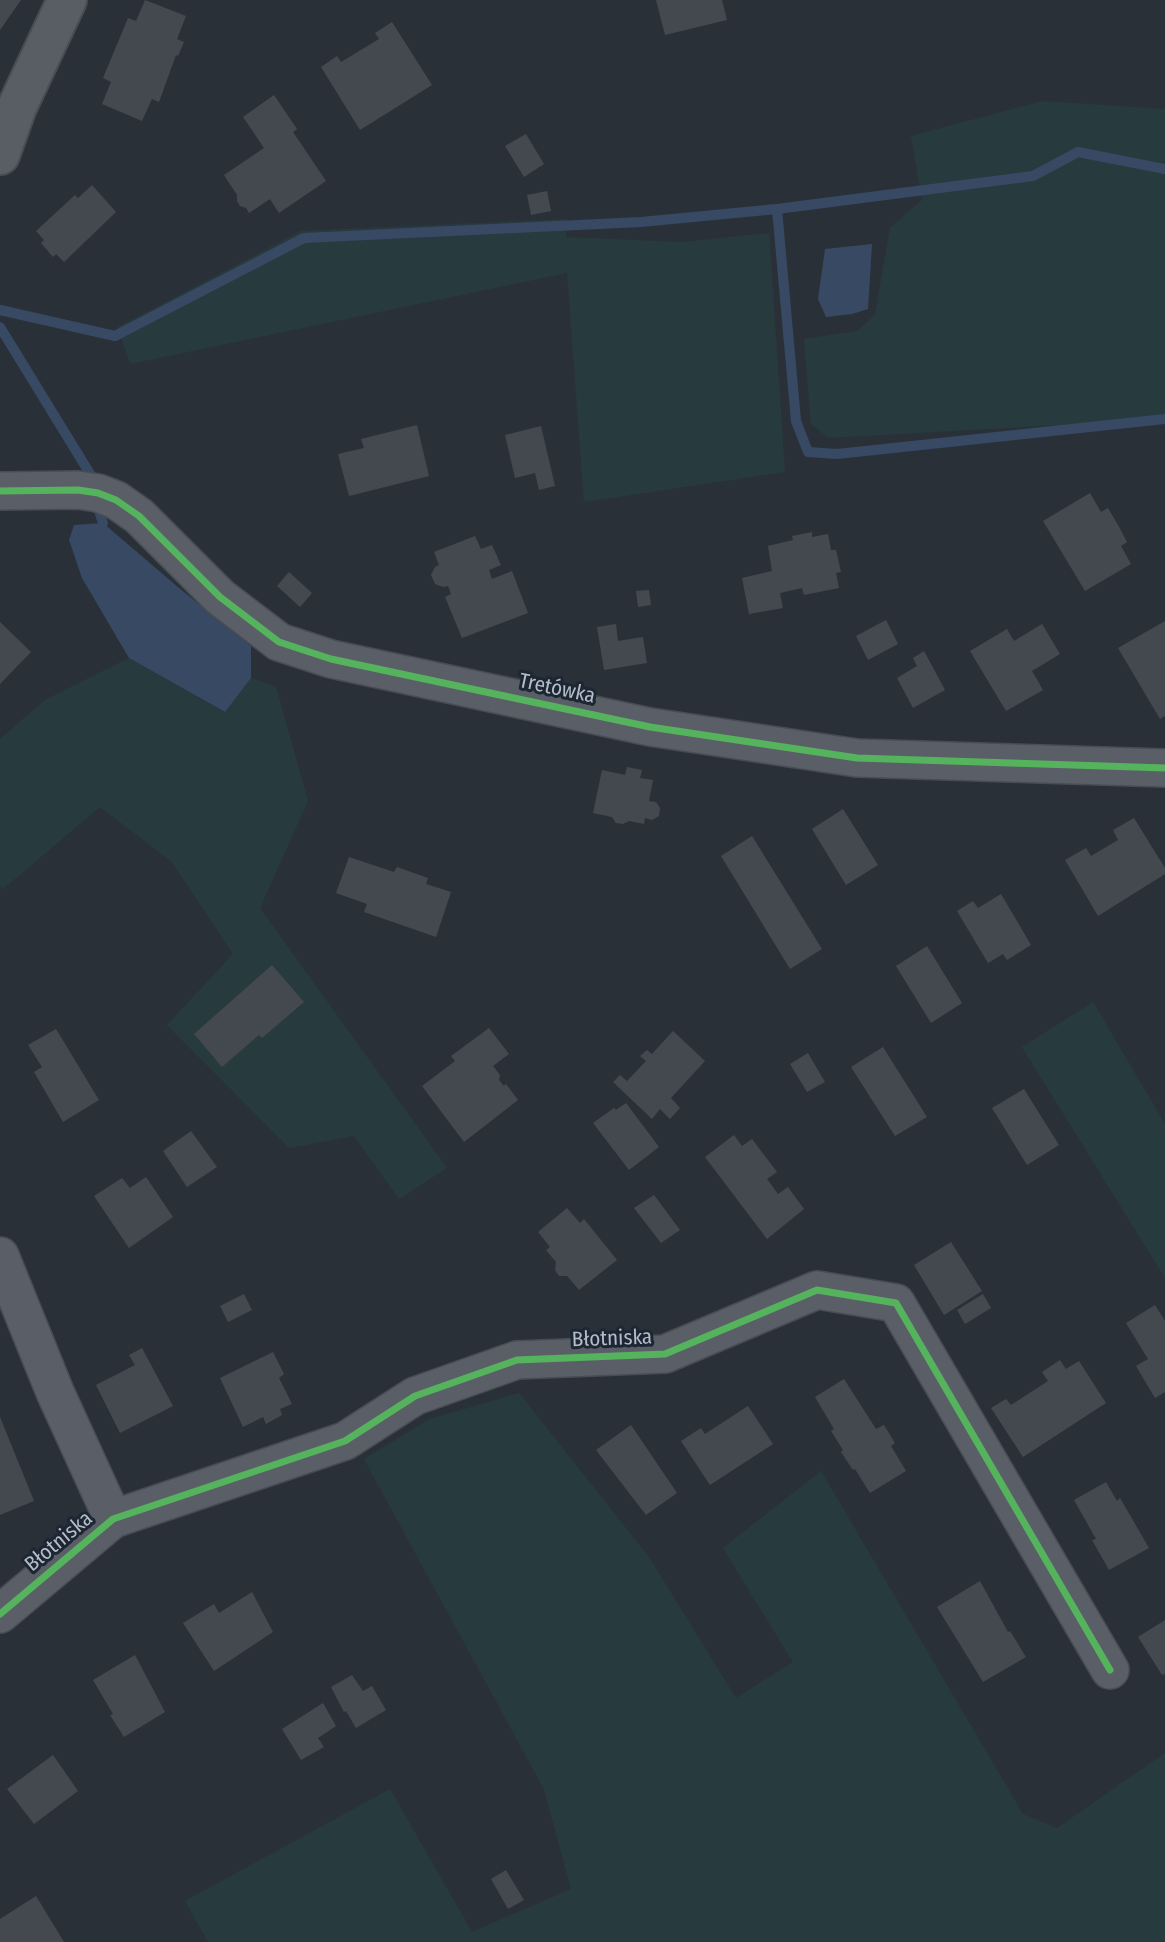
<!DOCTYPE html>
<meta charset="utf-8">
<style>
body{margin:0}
canvas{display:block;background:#2a3038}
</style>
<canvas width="1165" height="1942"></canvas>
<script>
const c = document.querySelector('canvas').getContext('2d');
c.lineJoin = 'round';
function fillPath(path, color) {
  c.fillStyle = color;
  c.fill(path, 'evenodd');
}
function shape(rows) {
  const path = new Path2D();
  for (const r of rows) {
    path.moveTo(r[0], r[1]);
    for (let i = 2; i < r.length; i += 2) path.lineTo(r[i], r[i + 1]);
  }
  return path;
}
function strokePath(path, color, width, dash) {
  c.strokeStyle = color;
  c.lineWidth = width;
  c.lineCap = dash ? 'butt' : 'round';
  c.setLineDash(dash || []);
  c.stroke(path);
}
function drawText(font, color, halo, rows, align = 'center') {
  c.font = font + ' "Fira Sans Condensed",sans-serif';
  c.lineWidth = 6;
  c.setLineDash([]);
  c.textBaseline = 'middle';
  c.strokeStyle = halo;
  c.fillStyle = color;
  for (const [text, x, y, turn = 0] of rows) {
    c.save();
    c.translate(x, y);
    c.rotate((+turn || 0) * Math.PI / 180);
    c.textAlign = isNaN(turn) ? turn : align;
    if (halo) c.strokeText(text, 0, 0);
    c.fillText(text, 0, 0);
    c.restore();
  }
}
fillPath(shape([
 [1043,101,1165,109,1165,419,829,438,811,424,804,339,857,331,875,315,890,228,922,200,911,136],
 [567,219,566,237,682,242,769,233,785,472,584,502,567,273,130,364,118,327,301,231],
 [129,658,224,712,251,678,276,687,308,801,260,908,447,1168,399,1199,354,1136,289,1148,167,1025,233,954,172,862,100,807,3,889,0,886,0,739,45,700],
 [1093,1002,1165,1124,1165,1278,1022,1047],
 [519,1393,649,1557,736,1698,793,1662,723,1548,821,1471,1023,1814,1057,1828,1165,1753,1165,1942,208,1942,185,1901,390,1789,472,1932,571,1889,544,1789,364,1459,430,1419]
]), '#273a3e');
fillPath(shape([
 [872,244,868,309,852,314,826,317,818,299,825,249],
 [103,523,179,588,251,646,251,678,225,712,129,658,82,578,69,540,74,525]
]), '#384963');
strokePath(shape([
 [777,209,796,421,808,452,837,454,1165,419],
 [0,310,115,336,304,238,641,222,777,209,1033,176,1078,152,1165,169],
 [0,327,92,477],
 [100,514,103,523]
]), '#384963', 10);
fillPath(shape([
 [0,0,21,0,0,30],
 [145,0,186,16,177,39,184,42,178,56,176,55,159,102,152,99,142,121,102,104,111,82,103,78,128,18,136,21],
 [656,0,722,0,727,20,665,35],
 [392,22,432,85,360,130,321,67,337,56,341,62,379,39,375,33],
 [274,95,297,129,293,132,326,181,279,213,270,199,249,213,246,208,240,206,237,201,237,195,224,175,264,148,243,117],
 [526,134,544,164,524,177,505,146],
 [92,185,116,212,64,262,56,254,53,257,41,243,44,240,36,231,75,195,78,198],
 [547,191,551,211,531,215,527,195],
 [417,425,429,476,349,496,338,454,364,448,361,439],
 [541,426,555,486,539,490,535,473,515,478,505,435],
 [1090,493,1101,512,1108,508,1118,525,1127,542,1121,546,1131,564,1085,591,1043,521],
 [812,532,812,537,828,534,831,550,836,550,841,572,836,573,839,588,804,595,802,588,780,593,783,608,749,614,742,578,772,571,768,546,793,540,792,536],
 [475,536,481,549,492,545,501,565,489,570,492,579,512,571,528,613,462,638,445,597,451,594,448,586,443,587,435,584,431,575,435,567,439,565,434,552],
 [289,572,312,593,300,607,277,586],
 [649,590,651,605,638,607,636,591],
 [886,620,898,644,868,660,856,636],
 [1165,621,1165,716,1160,719,1118,648],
 [0,622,31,652,0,684],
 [616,624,618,641,643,637,647,663,604,670,597,627],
 [1042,624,1060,654,1032,671,1043,690,1006,711,970,651,1007,629,1014,641],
 [924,651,945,690,913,708,897,678,917,666,913,658],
 [627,767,642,770,640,778,653,780,649,801,656,802,660,808,659,816,652,820,645,818,644,824,629,821,623,824,616,823,612,817,593,813,602,770,625,775],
 [843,809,878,865,846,885,812,829],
 [1134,818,1165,868,1165,874,1098,916,1065,860,1086,848,1091,856,1118,840,1113,830],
 [752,836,822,949,790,969,721,856],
 [349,857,394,872,397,867,428,878,426,884,451,892,436,937,364,912,367,904,336,893],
 [1001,894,1031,945,1007,960,1003,954,988,963,957,911,973,901,978,908],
 [927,946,962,1003,931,1023,896,966],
 [272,965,304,1002,262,1038,259,1035,222,1067,194,1034],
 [489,1028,509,1054,493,1066,500,1075,499,1080,504,1086,506,1084,518,1100,464,1142,422,1086,455,1061,451,1056],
 [56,1029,99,1100,63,1122,34,1072,42,1067,28,1045],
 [673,1031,705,1061,671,1098,680,1108,670,1119,660,1109,652,1119,613,1082,620,1075,627,1081,646,1061,640,1056,647,1050,652,1054],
 [883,1047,927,1117,895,1136,851,1067],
 [808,1053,825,1082,807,1092,790,1064],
 [1024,1089,1059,1145,1027,1165,992,1108],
 [626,1103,659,1147,629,1170,593,1123,614,1108,616,1110],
 [191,1131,217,1167,187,1187,163,1151],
 [734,1135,742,1146,752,1139,777,1172,767,1179,778,1194,788,1187,804,1209,767,1239,705,1157],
 [146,1177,173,1217,129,1248,94,1196,122,1178,130,1188],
 [654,1195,680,1230,661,1243,634,1208],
 [567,1208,580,1223,584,1219,617,1260,579,1290,567,1276,559,1276,555,1270,556,1262,546,1250,550,1247,538,1232],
 [951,1242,982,1291,944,1315,914,1265],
 [244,1294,252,1310,228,1322,220,1306],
 [983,1294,991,1308,965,1324,957,1310],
 [1155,1305,1165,1321,1165,1392,1155,1398,1136,1366,1148,1359,1126,1323],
 [142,1348,173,1406,120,1433,96,1385,135,1365,129,1355],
 [273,1352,284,1374,279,1378,292,1404,280,1409,282,1415,266,1424,263,1417,243,1427,220,1378],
 [1060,1360,1066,1369,1079,1361,1106,1403,1023,1457,991,1408,1006,1399,1011,1405,1048,1381,1042,1372],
 [844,1379,876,1429,884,1425,895,1443,891,1446,906,1471,870,1493,855,1469,853,1470,841,1452,843,1450,831,1431,834,1429,815,1397],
 [748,1406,773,1444,710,1485,681,1441,701,1428,705,1434],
 [0,1417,34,1501,0,1515],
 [631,1425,677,1493,646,1515,596,1450],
 [1106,1482,1117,1501,1120,1498,1149,1548,1109,1570,1092,1540,1096,1539,1074,1500],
 [980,1581,1008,1632,1010,1631,1026,1657,983,1682,937,1607],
 [252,1592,273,1632,214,1671,183,1623,214,1604,219,1613],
 [1165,1620,1165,1674,1162,1675,1138,1637],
 [135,1655,165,1712,124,1737,110,1715,113,1714,93,1680],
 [352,1675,363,1691,372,1686,386,1710,356,1728,346,1711,344,1712,331,1687],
 [323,1703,336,1726,318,1738,324,1747,301,1760,282,1729],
 [53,1755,78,1791,34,1824,7,1789],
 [506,1870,524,1900,508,1909,491,1879],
 [36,1896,64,1942,0,1942,0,1919]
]), '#444950');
const street = shape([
 [0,491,78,490,98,493,116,500,139,516,220,597,279,642,331,659,650,727,857,758,1165,768],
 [0,1256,55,1392,113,1519],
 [0,1614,113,1519,345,1441,415,1396,517,1360,665,1354,817,1290,896,1303,1110,1670]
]);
const secondary = shape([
 [0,155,17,107,67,0]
]);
strokePath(street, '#484c53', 40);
strokePath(secondary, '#484c53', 42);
strokePath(street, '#5a5e66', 37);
strokePath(secondary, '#595d64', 38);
strokePath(shape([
 [0,491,78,490,98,493,116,500,139,516,220,597,279,642,331,659,650,727,857,758,1165,768],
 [0,1614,113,1519,345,1441,415,1396,517,1360,665,1354,817,1290,896,1303,1110,1670]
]), '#56b35d', 7);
drawText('21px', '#b4bcc9', '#1d2633', [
 ["Tretówka",557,689,12],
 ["Błotniska",612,1339,-2],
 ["Błotniska",59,1542,-40]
]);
</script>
